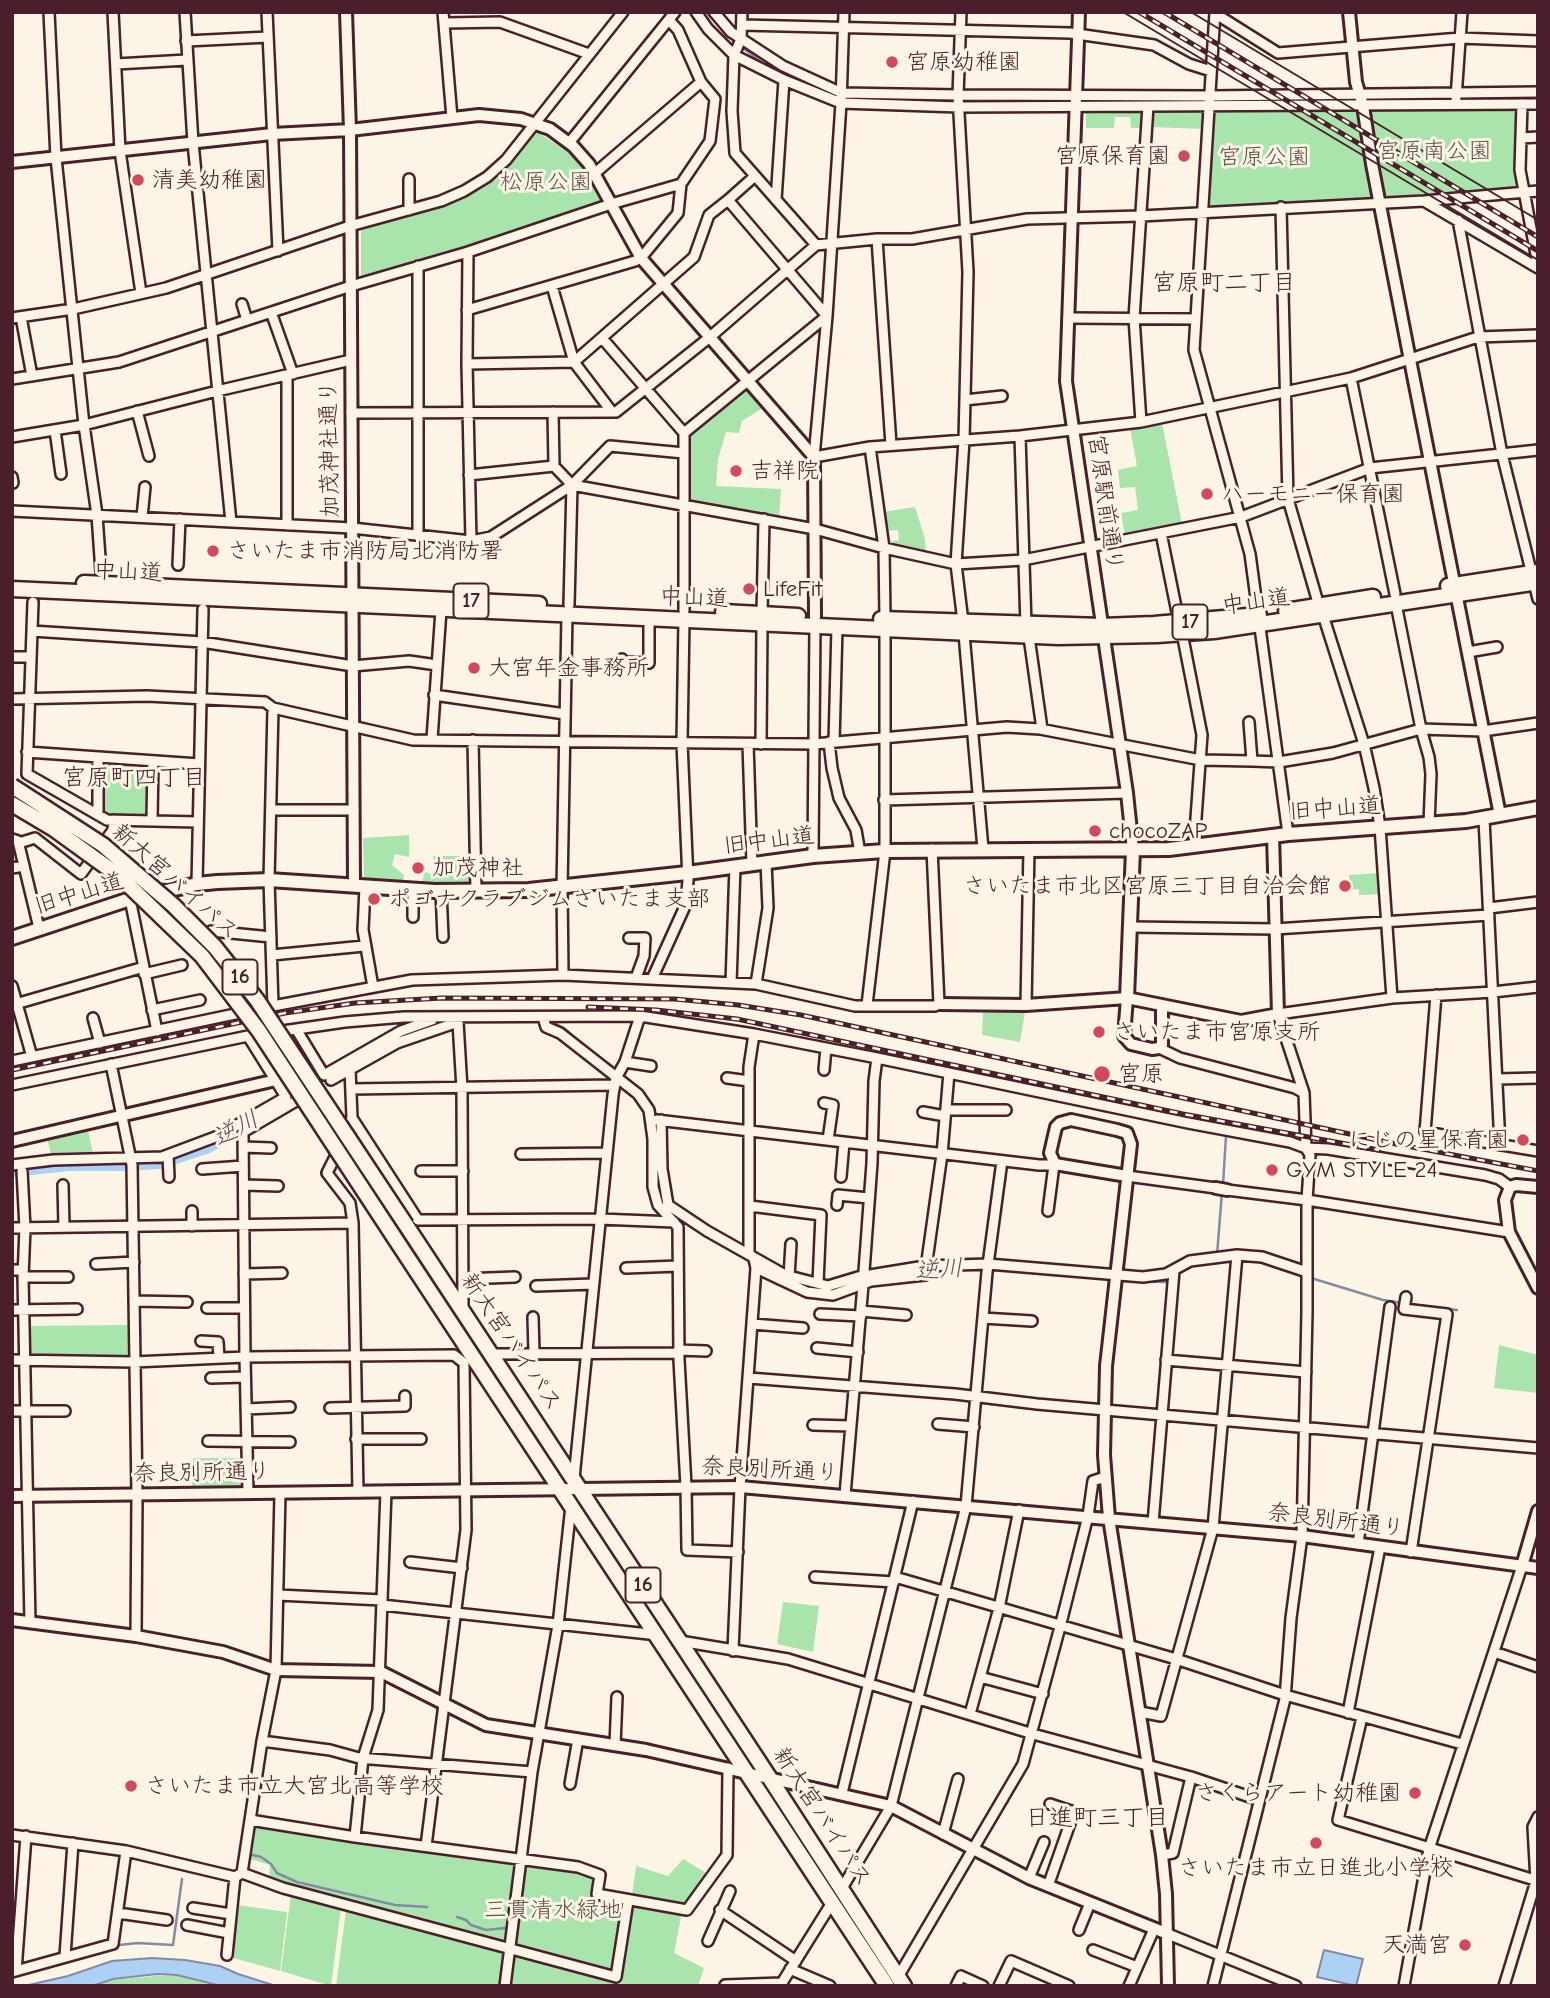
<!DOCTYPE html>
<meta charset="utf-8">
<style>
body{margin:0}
#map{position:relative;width:1550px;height:1998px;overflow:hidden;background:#fcf5e5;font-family:"Comic Neue",sans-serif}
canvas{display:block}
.frame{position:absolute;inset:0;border:14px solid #4a1f2b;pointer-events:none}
</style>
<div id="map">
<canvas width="1550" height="1998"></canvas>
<div class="frame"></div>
</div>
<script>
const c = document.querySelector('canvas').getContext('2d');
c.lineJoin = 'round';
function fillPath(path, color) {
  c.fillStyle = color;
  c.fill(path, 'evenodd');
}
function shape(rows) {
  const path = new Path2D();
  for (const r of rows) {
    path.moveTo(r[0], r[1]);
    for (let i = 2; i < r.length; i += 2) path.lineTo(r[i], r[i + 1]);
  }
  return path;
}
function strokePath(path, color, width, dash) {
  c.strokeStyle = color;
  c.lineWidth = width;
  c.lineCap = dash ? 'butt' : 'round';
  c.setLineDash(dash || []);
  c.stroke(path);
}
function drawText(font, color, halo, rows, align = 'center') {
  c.font = font + ' "Comic Neue","Klee One",sans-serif';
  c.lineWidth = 6;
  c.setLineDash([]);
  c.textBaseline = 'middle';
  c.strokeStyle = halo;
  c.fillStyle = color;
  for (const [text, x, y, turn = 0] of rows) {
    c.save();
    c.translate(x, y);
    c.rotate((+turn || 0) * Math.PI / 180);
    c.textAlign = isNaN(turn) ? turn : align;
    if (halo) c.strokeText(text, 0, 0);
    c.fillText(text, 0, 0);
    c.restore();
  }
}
fillPath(shape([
 [1154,108,1203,108,1206,111,1205,129,1151,127,1151,112],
 [1517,108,1517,188,1382,197,1367,110],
 [1086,109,1143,109,1146,112,1146,128,1131,128,1130,117,1115,117,1114,128,1086,128],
 [1214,110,1357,110,1372,199,1210,207],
 [536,131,571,154,586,170,602,203,361,280,361,230,467,195,498,178,520,153],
 [745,386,763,408,742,421,739,433,726,432,718,459,716,486,781,489,779,519,690,502,687,498,687,435],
 [1162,423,1182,524,1125,536,1121,513,1138,510,1135,487,1120,488,1118,470,1137,466,1130,428],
 [915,507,925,539,926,554,891,545,888,542,899,540,898,530,886,531,883,512],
 [105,761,148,764,151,767,150,814,146,817,108,816,103,813,101,809,102,763],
 [409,835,409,857,395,854,392,865,404,875,403,881,364,880,363,838],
 [433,856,472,856,472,883,422,882,425,872,439,876],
 [1380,873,1381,894,1359,895,1359,889,1350,890,1349,875],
 [983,1012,1025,1012,1020,1042,982,1035],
 [88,1130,93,1154,52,1157,47,1139],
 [131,1325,131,1358,28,1358,27,1326],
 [1499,1345,1538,1355,1538,1393,1494,1388],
 [193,1458,245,1458,243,1489,192,1490],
 [783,1602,819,1606,813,1652,777,1644],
 [253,1826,580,1870,598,1876,596,1895,631,1903,636,1866,668,1876,683,1859,708,1874,682,1912,674,1953,704,1968,698,1986,618,1986,619,1976,523,1946,269,1879,270,1865,250,1859],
 [291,1894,341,1907,331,1986,281,1971],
 [237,1905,287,1912,280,1971,230,1957],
 [350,1908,507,1948,503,1986,336,1986,346,1911],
 [517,1952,614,1980,614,1986,508,1986,513,1957],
 [157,1976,177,1976,215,1986,95,1986,113,1980]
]), '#a8e4ab');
const water = shape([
 [1324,1950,1363,1959,1356,1986,1317,1977,1324,1950],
 [152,1958,185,1960,220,1966,238,1974,276,1986,221,1986,177,1975,157,1974,113,1979,92,1986,24,1986,68,1976,112,1961,152,1958]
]);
fillPath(water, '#add1f5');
strokePath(water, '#858aa4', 2);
strokePath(shape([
 [706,12,734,41,769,68,838,97],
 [845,98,1072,100],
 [1366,99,1538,96],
 [1079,100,1205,101],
 [1212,100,1356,99],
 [552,1022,564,1028,581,1044],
 [643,1094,656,1114,657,1129],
 [658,1167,657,1179,664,1201],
 [1223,1185,1226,1136],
 [669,1210,689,1224],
 [1217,1255,1222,1192],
 [1209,1263,1223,1261],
 [1099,1277,1113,1280],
 [1311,1278,1383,1300,1402,1303],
 [1120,1281,1166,1282,1171,1278],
 [1408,1304,1457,1310],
 [249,1854,261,1857,271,1864,277,1873,297,1882,395,1905,427,1907],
 [457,1917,466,1920,471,1925,486,1930,505,1928],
 [119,1945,138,1943,173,1945,182,1879]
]), '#858aa4', 2.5);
strokePath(shape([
 [384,1045,399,1037,440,1023],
 [12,1169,69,1163,126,1163,160,1161,206,1146,231,1133]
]), '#add1f5', 16);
const minor = shape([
 [49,12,56,158,84,425,97,515,101,572],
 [113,12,120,151,141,293],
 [185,12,193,143,231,522],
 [267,12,278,251],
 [443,12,452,118],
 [696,12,708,29,734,55,784,80,841,103,959,107,1148,106],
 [714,12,731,32,783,66,842,93,958,95,1210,96,1538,92],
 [742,12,741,39,734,55,732,111,735,153,816,245],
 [844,12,841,103,827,316,814,457,870,447,1020,436,1141,422,1351,378,1478,337,1538,335],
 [961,12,958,96,968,272,964,440,956,564,963,622],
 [1215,12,1194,350,1250,554,1288,834],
 [1216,14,1278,53,1460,38,1538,41],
 [445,23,500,22,589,54],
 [742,25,1070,33,1154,45,1189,64,1211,71],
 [186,41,268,37],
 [116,64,187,60],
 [1456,98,1462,12],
 [1522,104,1520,170,1538,265],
 [1521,138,1538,137],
 [569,143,675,12],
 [594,174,701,82],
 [776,200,784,80],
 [1424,201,1538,268],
 [1281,207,1288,499,1319,606],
 [409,210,409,179],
 [1458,220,1502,454,1538,599],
 [877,239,891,445],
 [468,252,467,364,471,541],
 [418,266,418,535],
 [552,286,574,362,612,412],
 [242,304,247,320],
 [467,310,635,261,641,258,678,213,681,184,710,141,715,99,701,82,678,30,669,20],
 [271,312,293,374],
 [21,317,32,376],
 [12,318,73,309,166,288,350,226,441,201,464,191,487,177,506,160,623,12],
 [1068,318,1196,319],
 [602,338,684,433,684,611],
 [467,364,574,362,694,257,709,215,728,200],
 [287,375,287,525],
 [1351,378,1395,594],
 [12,379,119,362,351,286,468,252,611,204,681,184],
 [965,400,1002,396],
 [137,411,149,456],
 [553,412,554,466,572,485,815,529,884,548,956,564,1023,560,1241,517,1370,468,1538,450],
 [351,413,616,412,710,337,816,245,877,239,912,239,1027,219,1141,216,1424,201,1538,191],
 [1141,422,1134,318,1148,106,1538,104],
 [55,430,61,474],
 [684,433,827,316,728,200,755,176],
 [1020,436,1026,625],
 [12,437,84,425,217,391,351,360],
 [870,447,884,548,885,619],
 [469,475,554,466],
 [12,477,13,483],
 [12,511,352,528,471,541,491,537,572,485,610,446,684,453],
 [142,517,145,487],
 [1161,533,1179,622],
 [178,565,180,519],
 [33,602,27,774,107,820,198,822],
 [1396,604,1421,729,1429,757,1431,774,1429,824],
 [569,605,572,485],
 [762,613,764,519],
 [1323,615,1364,744,1374,788,1380,827,1392,998],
 [32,631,202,642,353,666,409,661,437,665],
 [1182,633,1202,735,1194,846],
 [964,634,983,849],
 [1029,637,1042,729],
 [1468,652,1497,647],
 [12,657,30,657],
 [622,659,622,662,649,663,649,619],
 [434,695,565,714],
 [12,699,147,696,265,702,273,708,413,740,814,744,1007,727,1040,729,1201,760,1252,761,1279,762,1333,753,1421,729,1483,731,1538,723],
 [273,708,269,880,273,1006],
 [1249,722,1252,761],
 [432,739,441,610],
 [473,740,476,891],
 [829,742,832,768,839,798,856,830,860,853],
 [834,742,837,627],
 [748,744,752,864],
 [761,744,762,623],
 [27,752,199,764],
 [98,757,98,815],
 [884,800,1127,793],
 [271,810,354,810],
 [1484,819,1500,1145],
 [152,821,153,761],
 [12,839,18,841,39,928],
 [19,843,35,838,81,874,113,830,114,820],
 [813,856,815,623],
 [12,868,24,866],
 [197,884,203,609],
 [365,887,363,930,373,987],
 [413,890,413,917],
 [441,891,443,937],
 [130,899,157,1031],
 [1489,908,1538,902],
 [1131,927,1275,929,1489,915],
 [211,931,271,937],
 [629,938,645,938,644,956,636,978],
 [272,955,364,946],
 [144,974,182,965],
 [563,975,562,888,567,614],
 [652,979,686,904,688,880,682,743,684,619],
 [731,983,735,866],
 [756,984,768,908,766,862],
 [12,986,32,1057],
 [1436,995,1425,1132,1538,1151],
 [12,1005,144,967],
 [867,1005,885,851,885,629],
 [1026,1005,1029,849],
 [152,1010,200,1000],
 [543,1017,546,1027,560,1033,638,1094,649,1110,653,1139,653,1187,658,1205,678,1227,679,1360,686,1486,687,1550,738,1552],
 [93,1018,100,1043],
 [458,1022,462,1089,463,1311],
 [296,1029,324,1075,401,1031,432,1020],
 [1159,1048,1180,1058,1295,1088,1304,1093],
 [12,1061,273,1006,412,980,563,975,756,984,855,1006,935,1006,939,1004,932,849],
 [625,1062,651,1066],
 [111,1064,132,1165,137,1495,136,1636],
 [824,1070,826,1048],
 [727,1078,749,1081],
 [1497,1079,1538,1078],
 [331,1080,397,1043,458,1022,458,1019],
 [12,1085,248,1036,345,1022,404,1017,640,1016,754,1034,877,1058,1188,1123,1290,1142,1306,1148,1328,1149,1485,1175,1499,1179,1510,1187],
 [351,1089,615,1085],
 [824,1103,833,1105,828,1140],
 [946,1110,1006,1110],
 [923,1112,945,1116],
 [352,1118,418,1220,600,1219,674,1222],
 [657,1120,1039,1165,1059,1165],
 [661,1120,662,1169,668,1205,707,1231,785,1275,828,1286,858,1277,925,1266,988,1264,1143,1277,1166,1274,1190,1261,1237,1255],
 [345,1136,352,1118,350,1069],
 [243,1147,271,1148],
 [339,1149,327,1173,350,1203,353,1223,358,1492],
 [521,1154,607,1153],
 [168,1155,169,1177],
 [12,1165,53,1160,162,1157,218,1136,286,1097,248,1036],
 [202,1169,243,1166],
 [22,1171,25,1228,23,1277,30,1622],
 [421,1171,463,1171],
 [1127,1176,1216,1188],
 [841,1177,844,1142],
 [63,1185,64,1227],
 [244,1185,278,1186],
 [1227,1190,1307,1200,1509,1232],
 [837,1205,838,1195,869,1198],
 [750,1206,821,1215,818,1283],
 [192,1211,192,1226],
 [1048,1211,1054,1165],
 [12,1228,353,1223],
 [749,1254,749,1067,754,1034],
 [96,1264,134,1262],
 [626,1268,678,1266],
 [756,1268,807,1292,833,1295,871,1281,925,1275,942,1154,949,1073],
 [12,1270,23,1270],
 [244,1274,282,1273],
 [23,1277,68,1277],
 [789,1277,791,1244],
 [463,1279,515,1277],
 [536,1286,593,1284],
 [1406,1297,1404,1309,1447,1314,1411,1552],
 [134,1301,187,1302],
 [207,1308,244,1308],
 [12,1310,77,1309],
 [861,1311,906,1315],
 [820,1314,861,1316],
 [533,1317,534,1353],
 [983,1318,1032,1321],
 [752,1324,803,1328],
 [201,1341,218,1342,219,1358],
 [817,1348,858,1352],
 [678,1350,706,1351],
 [491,1354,679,1353],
 [12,1360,134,1362,245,1357,454,1355,464,1363,466,1530,426,1846],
 [1166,1360,1306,1372],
 [211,1378,245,1377],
 [749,1378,955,1394,1037,1404,1538,1448],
 [330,1408,405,1406,405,1396],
 [246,1409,290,1407],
 [12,1411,65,1411],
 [938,1424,974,1427],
 [813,1425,851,1426],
 [356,1439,421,1439],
 [208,1441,290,1442],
 [574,1478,613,1095,616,1078,625,1062,640,1016],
 [248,1493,245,1357,243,1132,296,1101],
 [845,1495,863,1285,872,1163,874,1081,877,1058],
 [1153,1523,1174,1271],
 [1358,1544,1390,1307],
 [410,1562,462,1568],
 [815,1577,894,1582],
 [895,1577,1176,1659,1285,1695,1462,1744],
 [278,1595,382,1600],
 [382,1605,658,1635],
 [680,1641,788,1659,1033,1734,1191,1777,1259,1800],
 [733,1651,740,1487,756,1268,754,1259],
 [1494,1652,1538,1667],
 [980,1677,1043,1694],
 [1140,1712,1161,1716,1213,1528,1237,1255,1262,1257,1307,1272],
 [1348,1713,1380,1547],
 [970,1714,999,1608,1019,1510],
 [1362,1717,1338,1820,1538,1881],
 [262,1741,330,1750,359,1758,532,1772],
 [615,1745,617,1697],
 [570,1784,578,1739],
 [842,1793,913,1501],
 [250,1820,355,1837,578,1867,600,1875,597,1894,687,1910,727,1855,728,1768],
 [943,1834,958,1779],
 [12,1835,126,1851,235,1877,242,1873,262,1741,276,1670,280,1493],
 [355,1837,363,1758,378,1710,386,1491],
 [1162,1855,1173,1853,1191,1777],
 [242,1873,283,1888,616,1977,628,1901],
 [1029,1878,1044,1842],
 [1048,1886,1074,1812,1050,1804],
 [841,1890,891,1806,966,1506,987,1272,1002,1161],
 [193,1908,231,1914],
 [720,1910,796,1961],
 [118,1913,167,1920],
 [187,1925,229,1933],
 [1079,1930,1090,1903],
 [1168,1934,1296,1986],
 [708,1941,730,1891],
 [1093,1950,1137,1967],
 [227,1955,235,1877],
 [65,1956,73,1843],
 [790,1969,830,1986],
 [16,1971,26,1836],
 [12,1972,113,1944,126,1851],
 [898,1977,1023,1764,1060,1627,1088,1516,1093,1481,1105,1477],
 [725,1985,781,1983],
 [505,1986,532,1772,558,1625,571,1506],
 [780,1986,833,1901],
 [956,1986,961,1976,983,1986],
 [999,1986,1011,1961,1069,1986],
 [1129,1986,1154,1929],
 [1213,1986,1285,1699,1291,1618,1302,1536,1307,1312,1307,1200,1310,1155,1306,1148,1304,1093,1278,1014,1392,998,1493,992,1538,987],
 [1404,1986,1429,1849,1522,1566],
 [1504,1986,1536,1881,1533,1827,1538,1817]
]);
const tertiary = shape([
 [346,12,350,130,354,885],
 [1079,12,1066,381,1127,793,1133,850],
 [1349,12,1356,82,1363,106,1372,164,1410,360,1500,815],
 [12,162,272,134,350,130,479,115,521,119,550,129,573,146,589,164,641,258,814,457,815,617],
 [1127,998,1124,1036,1131,1044,1152,1049,1159,1048,1162,1045,1162,1005],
 [939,1004,1026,1005,1127,998,1241,1021,1278,1014,1273,835],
 [12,1141,276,1080],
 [1127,1176,1055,1164,1050,1153,1056,1127,1060,1123,1071,1120,1117,1130,1127,1133,1131,1144,1106,1366,1104,1455,1109,1518,1162,1855,1166,1894,1168,1986],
 [1538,1187,1516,1185,1510,1187,1505,1200,1509,1232,1538,1288],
 [1216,1188,1227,1190],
 [12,1496,740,1487,1302,1536,1538,1568],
 [1522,1566,1538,1511],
 [12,1620,136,1636,223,1652,276,1670,381,1672,486,1725,646,1750,891,1806,1029,1878,1168,1934]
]);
const secondary = shape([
 [12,938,130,899,197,884,217,882,269,880,435,891,529,890,687,873,813,856,885,851,1169,849,1288,834,1466,821,1538,808],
 [1127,998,1133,850]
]);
const trunk = shape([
 [84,583,539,604],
 [1448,586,1538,572],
 [12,589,1058,637,1157,635,1214,631,1538,582],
 [1286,611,1373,597],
 [723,612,798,616],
 [881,619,1102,626,1154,624,1259,615],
 [406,1225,769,1777,904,1986],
 [394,1237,887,1986]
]);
strokePath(minor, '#4a1f2b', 14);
strokePath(tertiary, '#4a1f2b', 16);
strokePath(secondary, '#4a1f2b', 18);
strokePath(trunk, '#4a1f2b', 19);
strokePath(minor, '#fcf5e5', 9);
strokePath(tertiary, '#fcf5e5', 10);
strokePath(secondary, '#fcf5e5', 12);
strokePath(trunk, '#fcf5e5', 14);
strokePath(shape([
 [1123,12,1538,260],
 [1191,12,1538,220]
]), '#4a1f2b', 2);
const rail = shape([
 [1139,12,1538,251],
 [1164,12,1538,237],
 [588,1007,656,1010,737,1019,1183,1114,1379,1150],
 [12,1070,285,1013,355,1003,442,998,675,999,738,1005,801,1015,1391,1143,1538,1171]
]);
strokePath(rail, '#4a1f2b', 5);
strokePath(rail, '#fcf5e5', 2.5, [8]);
const trunkBridge = shape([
 [12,786,103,845,173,905,215,947,257,1000,406,1225],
 [12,804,54,829,119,876,202,956,259,1031,394,1237]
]);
strokePath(trunkBridge, '#4a1f2b', 19, []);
strokePath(trunkBridge, '#fcf5e5', 14);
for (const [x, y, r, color] of [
 [892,62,7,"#d1495b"],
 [1184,156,7,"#d1495b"],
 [138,180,7,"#d1495b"],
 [736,471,7,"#d1495b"],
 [1207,494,7,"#d1495b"],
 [213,551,7,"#d1495b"],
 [749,589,7,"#d1495b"],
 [474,668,7,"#d1495b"],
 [1095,831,7,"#d1495b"],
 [418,868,7,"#d1495b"],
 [1345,886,7,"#d1495b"],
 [374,899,7,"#d1495b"],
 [1099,1032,7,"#d1495b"],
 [1102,1074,9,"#d1495b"],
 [1523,1140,7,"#d1495b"],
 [1272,1170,7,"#d1495b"],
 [131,1786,7,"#d1495b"],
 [1415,1793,7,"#d1495b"],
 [1316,1843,7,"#d1495b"],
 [1465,1945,7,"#d1495b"]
]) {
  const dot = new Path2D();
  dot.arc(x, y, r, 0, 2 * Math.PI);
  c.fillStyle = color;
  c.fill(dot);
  strokePath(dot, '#fcf5e5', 2.5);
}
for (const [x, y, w] of [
 [471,601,35],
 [1190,622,35],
 [240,977,35],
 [643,1585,35]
]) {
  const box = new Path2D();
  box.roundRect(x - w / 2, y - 17.5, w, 35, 5);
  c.fillStyle = '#fcf5e5';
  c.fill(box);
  strokePath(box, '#4a1f2b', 2);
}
drawText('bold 21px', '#4a1f2b', null, [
 ["17",471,601],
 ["17",1190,622],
 ["16",240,977],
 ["16",643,1585]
]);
drawText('23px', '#4a1f2b', '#fcf5e5', [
 ["宮原幼稚園",906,62],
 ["宮原保育園",1170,156,"right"],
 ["清美幼稚園",152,180],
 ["吉祥院",750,471],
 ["ハーモニー保育園",1221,494],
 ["さいたま市消防局北消防署",227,551],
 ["LifeFit",763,589],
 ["大宮年金事務所",488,668],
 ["chocoZAP",1109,831],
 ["加茂神社",432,868],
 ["さいたま市北区宮原三丁目自治会館",1331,886,"right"],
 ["ポゴナクラブジムさいたま支部",388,899],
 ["さいたま市宮原支所",1113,1032],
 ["宮原",1118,1074],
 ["にじの星保育園",1509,1140,"right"],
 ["GYM STYLE 24",1286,1170],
 ["さいたま市立大宮北高等学校",145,1786],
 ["さくらアート幼稚園",1401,1793,"right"],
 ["さいたま市立日進北小学校",1316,1868,"center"],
 ["天満宮",1451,1945,"right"]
], 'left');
drawText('23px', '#62504b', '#fcf5e5', [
 ["宮原南公園",1434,151],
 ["宮原公園",1264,157],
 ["松原公園",546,182],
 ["三貫清水緑地",553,1910]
]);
drawText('23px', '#4a1f2b', '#fcf5e5', [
 ["加茂神社通り",330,449,-91],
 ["宮原駅前通り",1105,503,82],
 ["中山道",128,572,3],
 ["中山道",694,598,2],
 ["中山道",1256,602,-8],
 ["旧中山道",1335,809,-4],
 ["旧中山道",769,841,-7],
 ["新大宮バイパス",175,882,42],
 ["旧中山道",79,894,-17],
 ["新大宮バイパス",511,1342,56],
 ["奈良別所通り",770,1470,3],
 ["奈良別所通り",202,1473,-1],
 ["奈良別所通り",1336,1521,7],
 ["新大宮バイパス",822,1817,57]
]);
drawText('24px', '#4a1f2b', '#fcf5e5', [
 ["宮原町二丁目",1224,283],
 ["宮原町四丁目",134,778],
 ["日進町三丁目",1097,1818]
]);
drawText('italic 24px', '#634c5e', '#fcf5e5', [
 ["逆川",236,1129,-28],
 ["逆川",939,1270,-4]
]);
</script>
